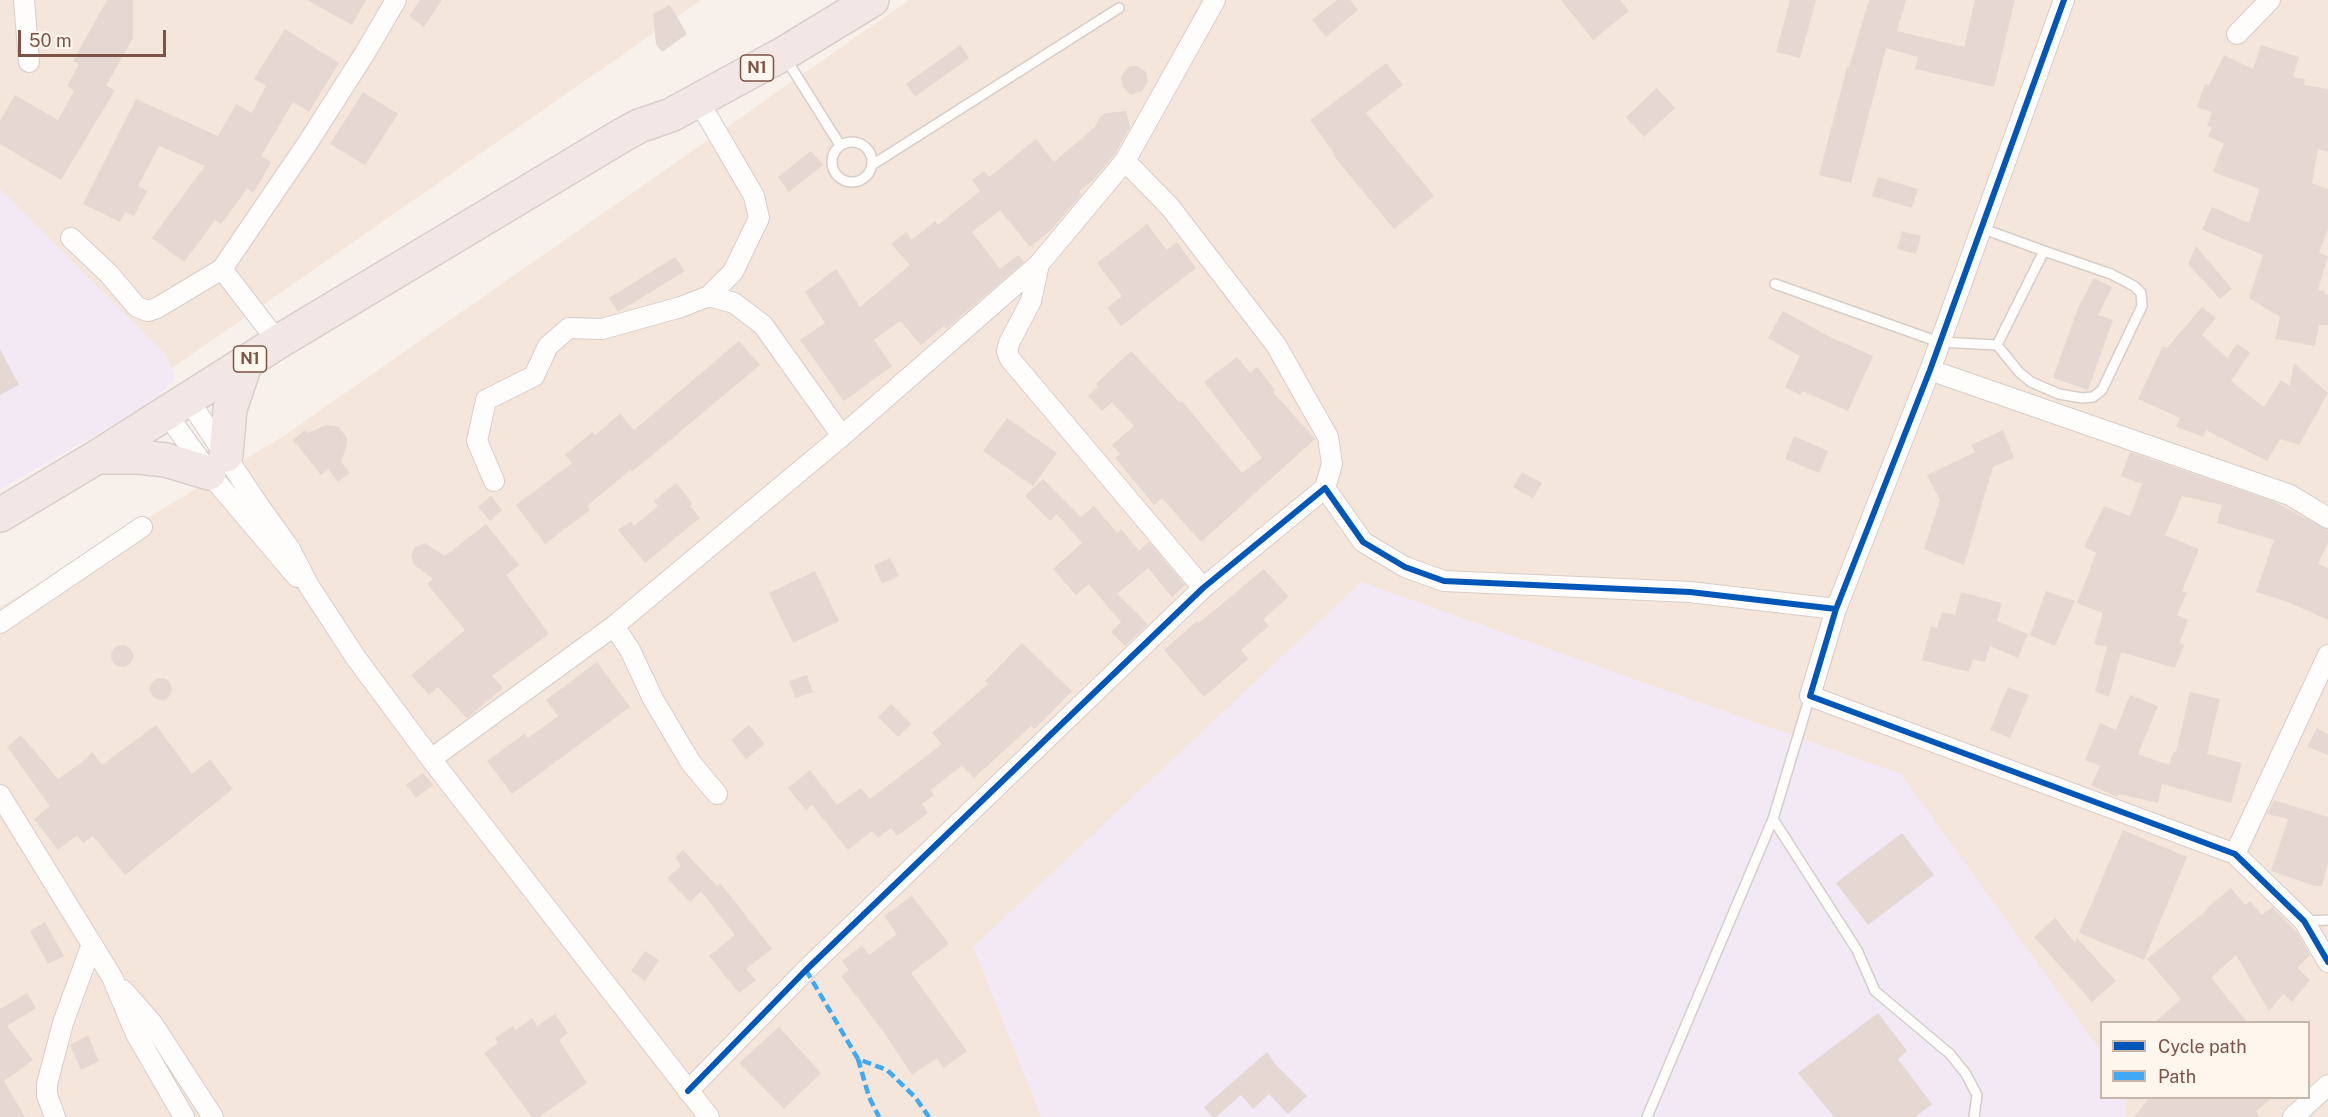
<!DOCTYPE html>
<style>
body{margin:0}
#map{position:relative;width:2328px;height:1117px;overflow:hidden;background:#f8f1eb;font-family:"Public Sans",sans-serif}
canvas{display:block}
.legend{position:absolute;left:2100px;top:1021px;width:210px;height:78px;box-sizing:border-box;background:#fff6ee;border:2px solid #cab5ab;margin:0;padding:8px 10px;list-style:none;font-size:18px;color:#7b5347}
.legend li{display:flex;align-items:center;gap:12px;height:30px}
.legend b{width:30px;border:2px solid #cab5ab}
.scale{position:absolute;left:18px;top:30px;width:148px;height:27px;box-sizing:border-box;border:3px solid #7b5347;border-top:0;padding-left:8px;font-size:18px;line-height:21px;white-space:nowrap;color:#7b5347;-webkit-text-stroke:4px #fff6ee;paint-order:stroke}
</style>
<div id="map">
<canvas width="2328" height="1117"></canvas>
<ul class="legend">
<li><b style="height:8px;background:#0057b8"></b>Cycle path</li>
<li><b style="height:8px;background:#3fa9f5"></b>Path</li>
</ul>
<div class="scale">50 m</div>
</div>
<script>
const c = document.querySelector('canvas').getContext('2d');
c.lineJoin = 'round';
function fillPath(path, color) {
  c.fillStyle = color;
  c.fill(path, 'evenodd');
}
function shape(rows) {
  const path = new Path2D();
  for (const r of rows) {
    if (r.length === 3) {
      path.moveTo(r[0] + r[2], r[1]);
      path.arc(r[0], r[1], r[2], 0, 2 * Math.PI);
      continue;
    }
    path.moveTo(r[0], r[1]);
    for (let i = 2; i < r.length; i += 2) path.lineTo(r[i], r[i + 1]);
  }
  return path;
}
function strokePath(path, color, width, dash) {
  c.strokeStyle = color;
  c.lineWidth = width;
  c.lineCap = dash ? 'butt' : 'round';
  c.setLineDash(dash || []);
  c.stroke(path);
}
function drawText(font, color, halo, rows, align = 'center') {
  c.font = font + ' "Public Sans",sans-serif';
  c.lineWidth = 6;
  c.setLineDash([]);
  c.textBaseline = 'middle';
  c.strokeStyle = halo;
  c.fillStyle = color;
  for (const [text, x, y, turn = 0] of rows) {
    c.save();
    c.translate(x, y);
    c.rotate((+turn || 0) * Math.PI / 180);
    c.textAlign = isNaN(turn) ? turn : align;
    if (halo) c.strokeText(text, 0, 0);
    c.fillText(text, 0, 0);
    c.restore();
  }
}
fillPath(shape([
 [0,0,701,0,0,488],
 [909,0,2328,0,2328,1117,0,1117,0,607,282,437],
 [2102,1022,2308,1022,2308,1098,2102,1098]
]), '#f5e6db');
fillPath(shape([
 [0,189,167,356,175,378,153,403,0,489],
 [1361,582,1901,774,2101,1051,2102,1098,2126,1098,2126,1117,1041,1117,973,947]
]), '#f2e9f4');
fillPath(shape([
 [107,0,133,0,133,38,106,86,115,90,61,180,0,144,0,121,15,95,58,120,74,91,67,86,79,64,73,61],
 [307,0,366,0,352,25],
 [420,0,442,0,424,27,409,16],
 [1337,0,1350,0,1358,10,1326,37,1312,20],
 [1561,0,1620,0,1629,11,1593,40],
 [1790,0,1816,0,1800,58,1776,52],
 [1869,0,1906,0,1897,31,1964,47,1975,0,2015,0,1994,87,1915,69,1918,57,1886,48,1851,183,1819,175,1847,67,1849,67],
 [670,5,687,34,662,52,656,44,653,14],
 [285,29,339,63,309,112,293,102,261,156,271,162,254,193,247,189,221,224,215,220,184,262,152,238,205,166,159,146,138,186,147,191,134,216,125,212,120,222,83,204,136,99,218,136,236,104,252,113,266,86,254,79],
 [960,45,969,58,915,97,906,84],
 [2261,45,2299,57,2293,77,2305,79,2304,85,2328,89,2328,152,2318,149,2312,183,2328,189,2328,229,2319,253,2328,256,2318,290,2325,291,2324,294,2328,295,2328,325,2319,325,2315,346,2275,339,2280,317,2249,298,2263,255,2202,230,2212,207,2249,223,2259,189,2213,172,2224,143,2208,137,2212,127,2207,126,2212,112,2197,107,2205,84,2209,85,2224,55,2253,69],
 [1386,63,1403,85,1366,113,1434,196,1394,229,1333,155,1335,154,1310,120],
 [1132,66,1137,66,1146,72,1148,82,1142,91,1131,95,1123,87,1121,77,1127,68],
 [1657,88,1675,108,1644,137,1626,117],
 [363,92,398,114,365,165,330,144],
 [1126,111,1130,127,1115,154,1093,180,1079,192,1082,194,1051,230,1030,247,1000,210,972,232,1000,269,1018,255,1024,262,946,329,944,326,921,345,900,321,874,340,892,366,844,401,800,340,825,323,805,292,836,269,860,307,910,265,891,244,906,232,912,240,935,221,938,225,980,191,972,180,984,171,989,177,1036,139,1054,162,1095,127,1099,118,1105,113],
 [811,151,823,165,789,192,778,177],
 [1878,177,1918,189,1912,208,1872,196],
 [1147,224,1167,250,1177,242,1196,268,1121,326,1107,308,1122,296,1097,263],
 [1902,231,1921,236,1916,254,1897,249],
 [2196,246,2232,289,2220,299,2188,264],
 [675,257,685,271,618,312,609,298],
 [2094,278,2112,287,2098,315,2113,320,2088,390,2053,378,2078,308],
 [2202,307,2216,318,2202,335,2227,358,2237,344,2250,353,2231,381,2264,407,2281,380,2290,386,2294,363,2328,393,2299,445,2280,439,2267,461,2206,430,2203,437,2176,427,2180,418,2138,399,2163,346,2167,348],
 [1783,311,1828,336,1873,356,1848,411,1802,391,1800,395,1785,387,1800,356,1768,338],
 [739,341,760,365,632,472,630,470,587,506,590,510,545,544,516,505,572,463,565,455,592,432,595,435,620,414,634,430],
 [0,349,19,385,0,395],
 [1131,351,1180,403,1182,401,1242,473,1262,458,1204,382,1237,357,1250,373,1257,367,1275,390,1273,392,1315,439,1201,542,1162,498,1154,505,1115,458,1120,454,1112,445,1134,426,1112,402,1102,411,1088,396,1098,387,1096,384],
 [1007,418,1057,453,1033,486,983,451],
 [326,425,339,427,347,438,347,445,341,462,350,473,338,482,328,469,321,475,293,440,305,430,308,433],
 [2003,430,2014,458,1993,467,1964,565,1924,549,1940,500,1927,475,1975,452,1971,445],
 [1794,436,1828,451,1819,473,1785,459],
 [2130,452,2275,502,2328,530,2328,542,2318,564,2328,568,2328,620,2288,602,2256,592,2274,540,2217,523,2222,505,2182,496,2165,535,2199,549,2182,591,2187,593,2177,615,2188,620,2179,643,2184,645,2175,668,2121,652,2109,697,2095,691,2107,647,2094,644,2103,613,2077,603,2096,553,2084,547,2104,506,2130,516,2142,484,2121,476],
 [1522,472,1542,483,1533,498,1513,487],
 [1043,479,1081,517,1094,506,1117,533,1121,529,1139,551,1149,542,1185,585,1172,597,1148,568,1117,594,1148,624,1125,646,1111,632,1121,622,1089,584,1076,595,1053,569,1082,543,1057,514,1050,521,1025,496],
 [676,483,693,504,690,506,700,518,645,563,618,530,631,521,634,526,658,506,654,501],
 [491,496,502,510,490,521,478,507],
 [486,524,519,565,506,575,549,634,492,676,503,688,467,718,438,687,429,695,411,675,465,630,427,584,433,579,414,565,411,555,415,547,425,543,445,556],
 [890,558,899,576,882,584,874,565],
 [1264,569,1289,597,1263,619,1269,626,1241,650,1248,659,1204,697,1164,650,1197,621,1199,623],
 [815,571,839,621,793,643,769,593],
 [2046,591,2075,601,2055,646,2030,635],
 [1961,592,2002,603,1997,621,2028,634,2018,658,1990,646,1985,662,1973,659,1969,672,1922,660,1931,626,1937,628,1942,612,1955,615],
 [1022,643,1072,691,1035,729,1031,726,974,778,962,766,930,790,934,795,922,804,928,813,897,836,891,828,878,838,872,831,848,850,812,805,806,810,788,788,810,770,837,805,861,788,870,799,942,744,932,733,988,684,985,681],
 [122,656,11],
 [597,662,630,707,512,794,487,761,524,734,528,738,558,716,546,700],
 [807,675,813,692,795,698,789,681],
 [161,689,11],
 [2008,687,2029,695,2010,738,1990,730],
 [2190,692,2220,699,2207,754,2242,763,2231,803,2162,784,2158,803,2119,794,2117,797,2091,785,2100,766,2085,760,2100,723,2116,730,2130,695,2158,706,2138,754,2169,765,2173,752,2176,752],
 [891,704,911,724,898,737,878,717],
 [156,725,192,774,210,760,233,789,125,875,93,836,83,843,77,835,58,850,34,819,50,806,7,747,21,735,58,779,86,759,92,752,102,765],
 [749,725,765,744,746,759,731,740],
 [2317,728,2328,734,2328,755,2307,747],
 [423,773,433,785,416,798,406,785],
 [2274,800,2328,817,2328,862,2322,886,2315,886,2271,871,2288,819,2267,814],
 [2123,830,2187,857,2144,960,2079,933],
 [1902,833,1934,875,1868,925,1836,883],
 [683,850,717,886,720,883,772,949,746,969,756,980,739,993,709,956,735,935,701,891,690,902,667,878,681,866,675,858],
 [2231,888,2245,905,2250,901,2262,915,2272,907,2297,932,2310,955,2297,968,2310,980,2292,1002,2283,994,2269,1011,2236,955,2211,978,2248,1023,2154,1023,2181,999,2147,959,2208,909,2207,908],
 [912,896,949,944,911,973,967,1051,944,1068,937,1058,912,1075,883,1031,841,976,849,970,842,961,862,946,869,955,897,934,884,916],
 [2055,918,2075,943,2077,938,2116,981,2092,1002,2034,937],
 [45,922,64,956,48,964,30,931],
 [645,951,659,960,645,981,631,971],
 [27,993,36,1008,7,1026,33,1060,4,1081,25,1117,0,1117,0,1009],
 [1878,1013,1907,1051,1898,1059,1932,1104,1915,1117,1834,1117,1798,1073],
 [555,1014,568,1033,559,1040,587,1083,539,1117,532,1117,484,1053,498,1043,495,1038,513,1026,516,1030,532,1018,537,1026],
 [779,1027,821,1073,784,1109,739,1063],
 [88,1035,99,1061,81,1070,70,1045],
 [1267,1052,1276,1065,1307,1096,1288,1114,1269,1094,1253,1109,1241,1095,1216,1117,1212,1117,1204,1107],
 [2149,1098,2272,1098,2256,1111,2260,1117,2134,1117]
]), '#e5d8d2');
const lane = shape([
 [786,59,840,145],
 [852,162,20],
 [872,165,1119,8],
 [1775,284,1939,342,1997,345,2044,251,1981,228],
 [1997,345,2019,372,2031,382,2059,394,2082,398,2093,397,2102,390,2142,306,2141,293,2134,286,2111,274,2044,251],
 [1773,819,1857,950,1875,991,1950,1054,1966,1074,1977,1095,1974,1117],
 [2304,921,2328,920],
 [1647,1117,1773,819,1810,696]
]);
const street = shape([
 [24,0,29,62],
 [2064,0,1930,370,1836,609,1810,696,2235,854,2304,921,2328,962],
 [2237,34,2270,0],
 [698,100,754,196,759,218,733,272,709,296],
 [1125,161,1170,207,1276,345,1328,437,1332,464,1325,488],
 [71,238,109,274,137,307,148,311,157,308,222,269],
 [1039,264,1031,301,1009,343,1007,351,1010,359,1203,588],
 [278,342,222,269,307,144,365,53,396,0],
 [1930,370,2290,495,2328,518],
 [188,399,255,500,290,549,309,586,356,658,431,759,709,1117],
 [166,413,213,478,297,577],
 [494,481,477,441,486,400,534,376,548,346,569,328,602,329,681,307,709,296,734,303,763,325,842,436],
 [0,623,142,527],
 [614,626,630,650,653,699,691,763,717,794],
 [431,759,614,626,842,436,1039,264,1125,161,1215,0],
 [0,795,112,977,136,1034,184,1117],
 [2235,854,2328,655],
 [123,990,152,1023,213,1117],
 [688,1091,806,970,1203,588,1325,488,1363,542,1405,567,1444,581,1690,592,1836,609],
 [55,1117,47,1095,47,1084,63,1023,92,944],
 [2293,1117,2328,1085]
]);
const highway = shape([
 [226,455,230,409,246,362],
 [97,457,139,457,166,460,209,473],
 [0,515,97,457,278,342,621,136,639,126,671,115,783,54,872,0]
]);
strokePath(lane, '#d7cdc8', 12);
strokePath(street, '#d7cdc8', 22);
strokePath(highway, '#dacec8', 36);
strokePath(lane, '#fefdfc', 9);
strokePath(street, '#fefdfc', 20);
strokePath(highway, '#f2e7e4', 33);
strokePath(shape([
 [806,970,858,1059,887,1070,915,1097,929,1117],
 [858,1059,869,1097,879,1117]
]), '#3fa9f5', 4.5, [9, 4.5]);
strokePath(shape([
 [2064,0,1930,370,1836,609,1810,696,2235,854,2304,921,2328,962],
 [688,1091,806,970,1203,588,1325,488,1363,542,1405,567,1444,581,1690,592,1836,609]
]), '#0057b8', 6);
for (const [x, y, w] of [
 [757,68,33],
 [250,359,33]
]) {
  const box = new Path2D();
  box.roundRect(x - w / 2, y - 13, w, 26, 4.5);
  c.fillStyle = '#fff6ee';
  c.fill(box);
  strokePath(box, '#7b5347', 1.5);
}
drawText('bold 16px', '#7b5347', null, [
 ["N1",757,68],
 ["N1",250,359]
]);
</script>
